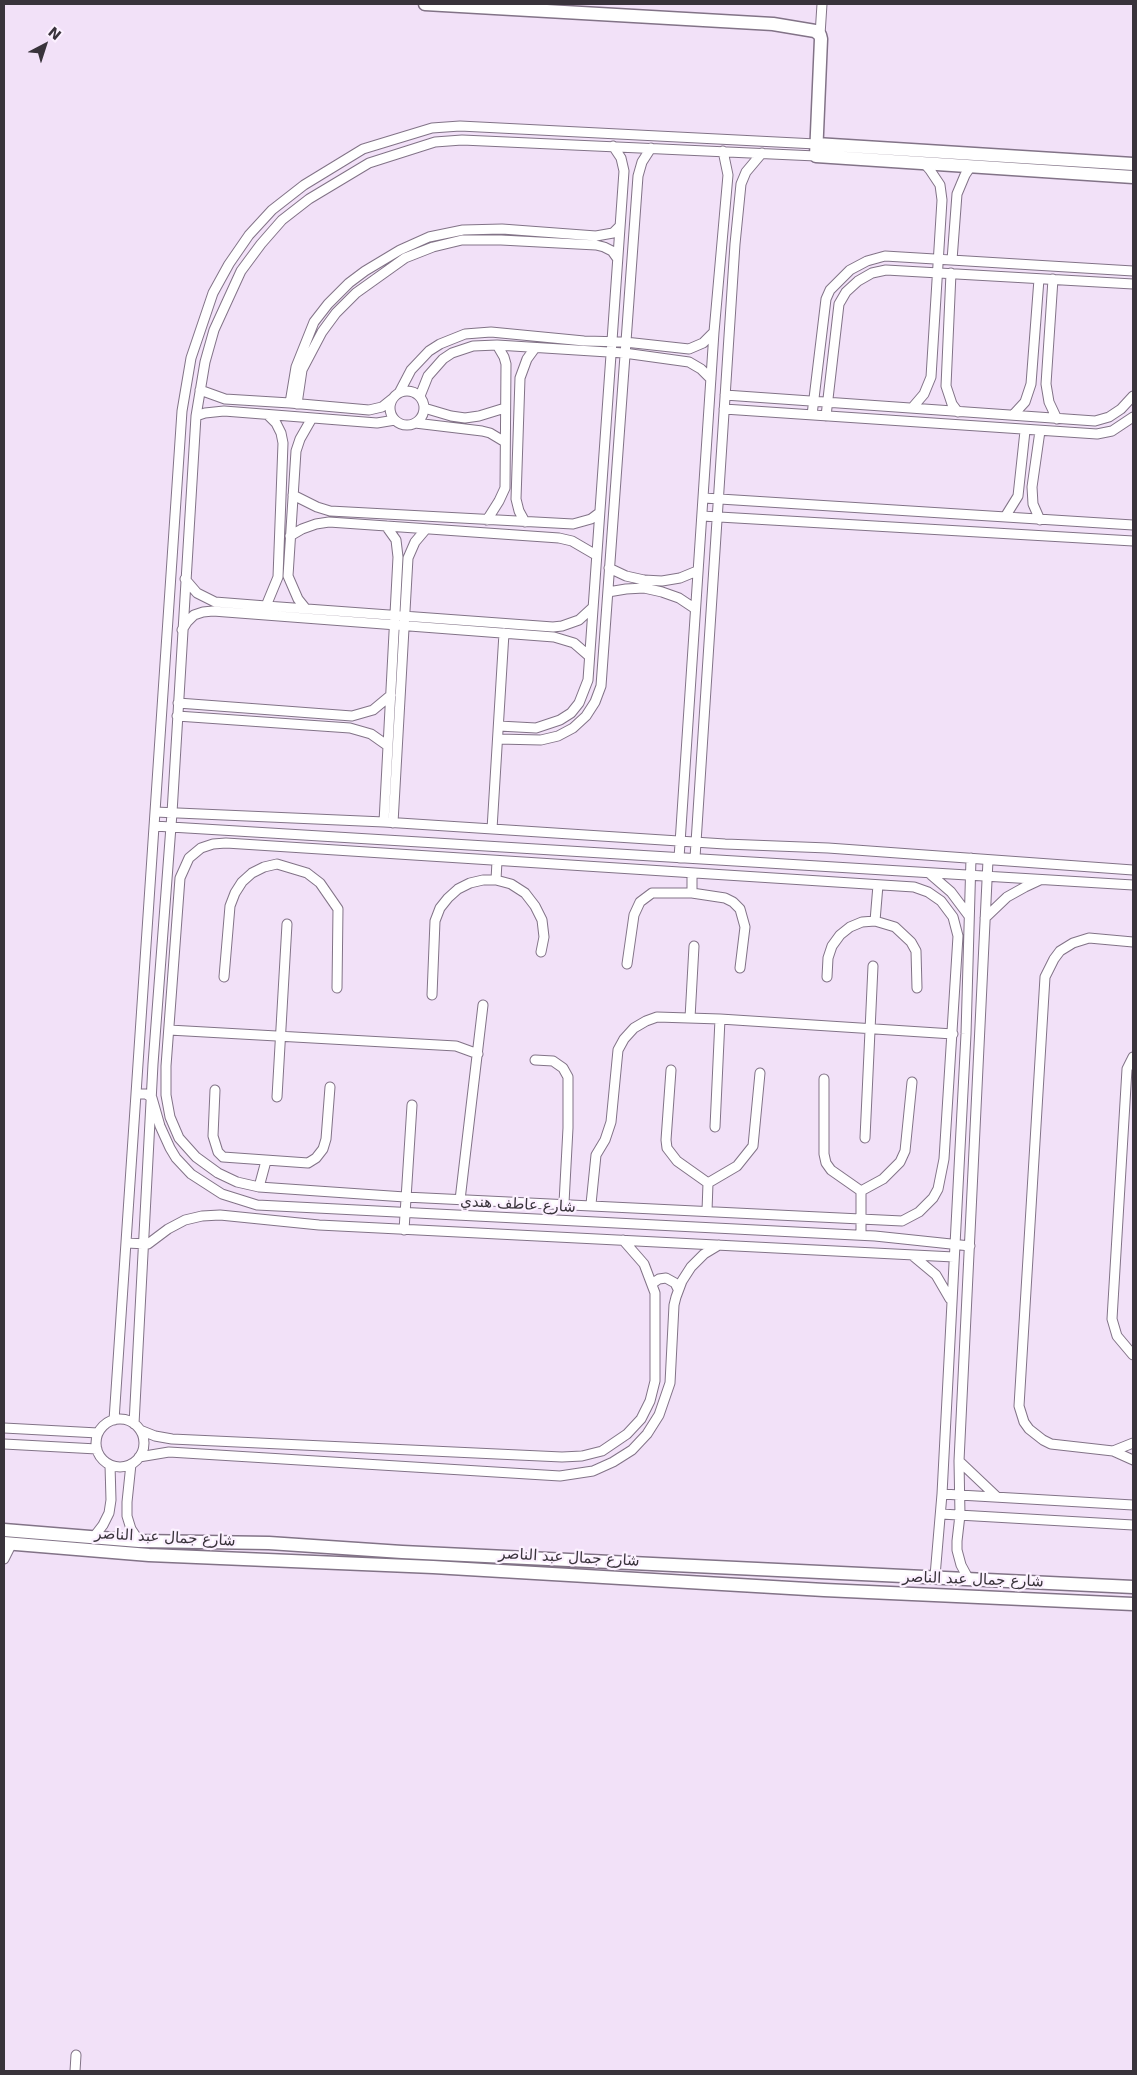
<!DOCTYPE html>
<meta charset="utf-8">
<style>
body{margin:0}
#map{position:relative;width:1137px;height:2075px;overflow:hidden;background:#f2e1f8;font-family:"DejaVu Sans",sans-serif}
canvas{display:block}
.frame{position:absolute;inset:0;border:5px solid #39333b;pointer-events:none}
.north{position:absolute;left:20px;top:20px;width:50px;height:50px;-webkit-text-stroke:4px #fcf1ff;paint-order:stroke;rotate:40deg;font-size:14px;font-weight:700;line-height:20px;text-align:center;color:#39333b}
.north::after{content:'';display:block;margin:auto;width:18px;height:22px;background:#39333b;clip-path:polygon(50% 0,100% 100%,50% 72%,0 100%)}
</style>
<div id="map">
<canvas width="1137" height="2075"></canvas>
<div class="frame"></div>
<div class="north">N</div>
</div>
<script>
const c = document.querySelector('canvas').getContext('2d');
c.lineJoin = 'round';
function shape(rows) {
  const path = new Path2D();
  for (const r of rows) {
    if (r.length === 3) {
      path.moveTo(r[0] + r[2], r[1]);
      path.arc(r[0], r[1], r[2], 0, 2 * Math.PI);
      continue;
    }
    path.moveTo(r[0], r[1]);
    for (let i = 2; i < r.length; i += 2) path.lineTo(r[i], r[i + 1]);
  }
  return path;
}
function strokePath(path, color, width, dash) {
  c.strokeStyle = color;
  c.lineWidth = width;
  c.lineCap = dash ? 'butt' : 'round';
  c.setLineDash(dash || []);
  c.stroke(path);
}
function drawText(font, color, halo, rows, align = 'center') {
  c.font = font + ' "DejaVu Sans","Noto Naskh Arabic",sans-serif';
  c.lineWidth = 4.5;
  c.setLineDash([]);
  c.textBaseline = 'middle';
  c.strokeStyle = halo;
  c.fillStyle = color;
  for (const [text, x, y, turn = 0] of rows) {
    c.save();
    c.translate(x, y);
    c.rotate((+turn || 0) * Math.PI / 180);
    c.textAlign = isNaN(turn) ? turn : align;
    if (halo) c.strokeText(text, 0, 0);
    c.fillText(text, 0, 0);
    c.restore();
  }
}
const street = shape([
 [820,35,822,4],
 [952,260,957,194,965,175,971,166],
 [951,273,946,386,952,404,958,412],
 [1053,279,1046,384,1049,402,1057,419],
 [200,390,225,399,290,403,369,410,382,407,392,399],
 [407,408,17],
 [399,393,411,370,429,351,440,344,465,334,491,332,584,341,625,342,689,349,703,343,714,332],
 [725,395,1095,421,1109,417,1121,409,1133,396],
 [420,396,428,376,443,359,452,353,473,346,497,345,624,353,689,362,701,369,711,379],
 [290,403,296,367,314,322,328,304,349,283,365,271,400,250,429,237,463,230,502,229,596,236,613,233,619,227],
 [297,404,302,370,322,332,336,313,356,293,405,258,433,247,462,240,501,240,596,245,604,247,612,251,617,258],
 [424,408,451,416,465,418,479,416,505,408],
 [912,408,924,394,931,377,942,200,940,185,930,170,924,163],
 [724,409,1097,434,1112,431,1133,417],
 [812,415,826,299,830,290,850,270,867,261,885,256,1133,271],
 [1013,415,1025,402,1031,384,1039,279],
 [196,416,205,413,224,411,377,423,395,420],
 [826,416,839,304,846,292,858,281,872,273,886,270,1133,284],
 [415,423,482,431,490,433,505,442],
 [1040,431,1032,487,1033,504,1040,520],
 [293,495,317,507,330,511,573,524,591,519,599,513],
 [704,498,1133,525],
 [702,516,1133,541],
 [1005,517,1018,496,1025,431],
 [487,520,499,501,505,488,506,364,504,357,497,345],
 [525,522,519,511,516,499,520,378,527,359,535,348],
 [290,536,302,529,316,524,329,522,559,538,572,541,596,555],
 [609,568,626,576,644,580,662,581,680,578,697,571],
 [185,579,197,593,215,602,266,606,553,627,562,626,579,620,592,608],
 [608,592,626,589,644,588,662,592,679,598,694,608],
 [266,606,278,577,283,443,281,433,276,423,268,415],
 [306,609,298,599,288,576,296,451,300,439,312,418],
 [182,630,187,622,194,615,203,612,213,611,554,637,574,643,589,656],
 [178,703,352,716,373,710,391,695],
 [177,716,350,728,371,734,388,746],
 [499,726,536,728,560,720,571,713,579,703,588,680,624,171,621,158,613,146],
 [498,739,541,740,558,736,573,728,586,716,595,702,601,686,638,176,642,162,651,148],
 [155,812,384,822,725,844,828,848,1133,870],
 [384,822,398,557,396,540,386,526],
 [393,823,408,558,415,542,426,529],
 [154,826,1133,885],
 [492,829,504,633],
 [226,843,914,887,928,892,941,901,953,917,958,936,944,1159,938,1189,933,1198,919,1212,902,1221,405,1197,259,1187,237,1182,218,1173,196,1157,179,1138,170,1117,166,1095,166,1066,180,878,189,858,201,848,213,844,226,843],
 [679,858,714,332,728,175,723,151],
 [695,858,735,244,741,184,746,172,762,153],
 [929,873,951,892,969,916],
 [692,874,692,893],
 [496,880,497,861],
 [985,918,1007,897,1025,887,1040,880],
 [875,921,878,885],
 [627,964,634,915,640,902,652,893,692,893,725,898,733,902,740,909,745,927,740,968],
 [224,977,230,906,235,893,242,882,252,873,264,867,277,864,307,873,320,883,338,909,337,988],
 [827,977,828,958,832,946,840,935,850,927,862,922,875,921,895,927,911,942,916,951,917,988],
 [432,995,435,921,440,908,448,898,458,889,470,883,483,880,496,880,511,884,525,893,535,906,542,920,544,937,541,952],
 [690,1018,694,946],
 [169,1030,456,1046,478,1054],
 [1133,1057,1127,1069,1112,1319,1117,1336,1133,1355],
 [535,1060,553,1061,563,1068,568,1077,568,1128,564,1203],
 [671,1070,666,1140,667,1148,677,1161,708,1183,737,1166,753,1146,760,1073],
 [824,1079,824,1154,826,1163,831,1170,861,1191,883,1179,900,1162,905,1151,912,1082],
 [215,1090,213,1136,218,1152,223,1157,308,1163,316,1158,323,1149,326,1139,330,1087],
 [137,1094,146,1094,152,1098,160,1126,170,1148,176,1158,191,1174,222,1194,257,1205,875,1236,970,1246],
 [277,1097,287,924],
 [715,1127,720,1019],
 [865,1138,873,966],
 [259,1187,266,1161],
 [460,1200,483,1005],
 [591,1204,596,1155,605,1140,611,1122,618,1050,624,1039,634,1028,646,1021,657,1017,720,1019,953,1034],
 [707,1211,708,1183],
 [404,1230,412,1105],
 [861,1235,861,1191],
 [126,1243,148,1244,168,1229,185,1220,202,1216,220,1215,319,1225,954,1257],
 [912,1255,936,1275,950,1299],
 [653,1283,659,1279,666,1278,675,1283,678,1289],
 [120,1443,24],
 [114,1420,182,411,191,358,213,293,229,264,249,235,272,210,304,185,363,149,432,128,460,126,816,144],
 [134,1424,153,1064,172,813,196,416,205,362,214,330,241,271,261,244,282,220,309,199,369,163,435,142,462,140,507,142,816,156],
 [4,1428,98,1433],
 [140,1430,155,1436,172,1439,562,1457,582,1456,602,1451,627,1434,641,1419,650,1401,655,1381,655,1293,644,1264,623,1240],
 [4,1444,97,1449],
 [1113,1451,1133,1443],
 [139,1457,169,1452,560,1476,593,1471,613,1462,632,1450,647,1434,659,1415,670,1383,674,1305,676,1297,682,1281,691,1267,704,1254,719,1245],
 [1133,1460,1113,1451,1051,1444,1043,1440,1029,1429,1024,1422,1019,1406,1045,977,1054,959,1060,951,1073,943,1089,938,1133,942],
 [959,1461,997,1497],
 [131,1464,127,1502,127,1516,131,1529,139,1541],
 [942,1494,1133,1505],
 [941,1514,1133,1525],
 [93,1538,103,1525,109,1513,111,1500,110,1465],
 [4,1559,12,1543],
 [935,1576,942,1494,966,1034,971,858],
 [968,1578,961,1565,957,1550,957,1541,960,1515,959,1461,988,860],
 [75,2071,76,2055]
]);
const secondary = shape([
 [425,4,773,24,815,31,820,35,821,39,816,156,1133,177],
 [816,144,1133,164],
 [4,1530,139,1541,269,1543,402,1552,1133,1587],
 [4,1543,149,1555,433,1567,824,1590,1133,1604]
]);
strokePath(street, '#827387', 11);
strokePath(secondary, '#827387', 15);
strokePath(street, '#fff', 9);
strokePath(secondary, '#fff', 12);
drawText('15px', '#39333b', '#fcf1ff', [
 ["شارع عاطف هندي",518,1205,3],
 ["شارع جمال عبد الناصر",165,1538,3],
 ["شارع جمال عبد الناصر",569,1558,3],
 ["شارع جمال عبد الناصر",973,1580,2]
]);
</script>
